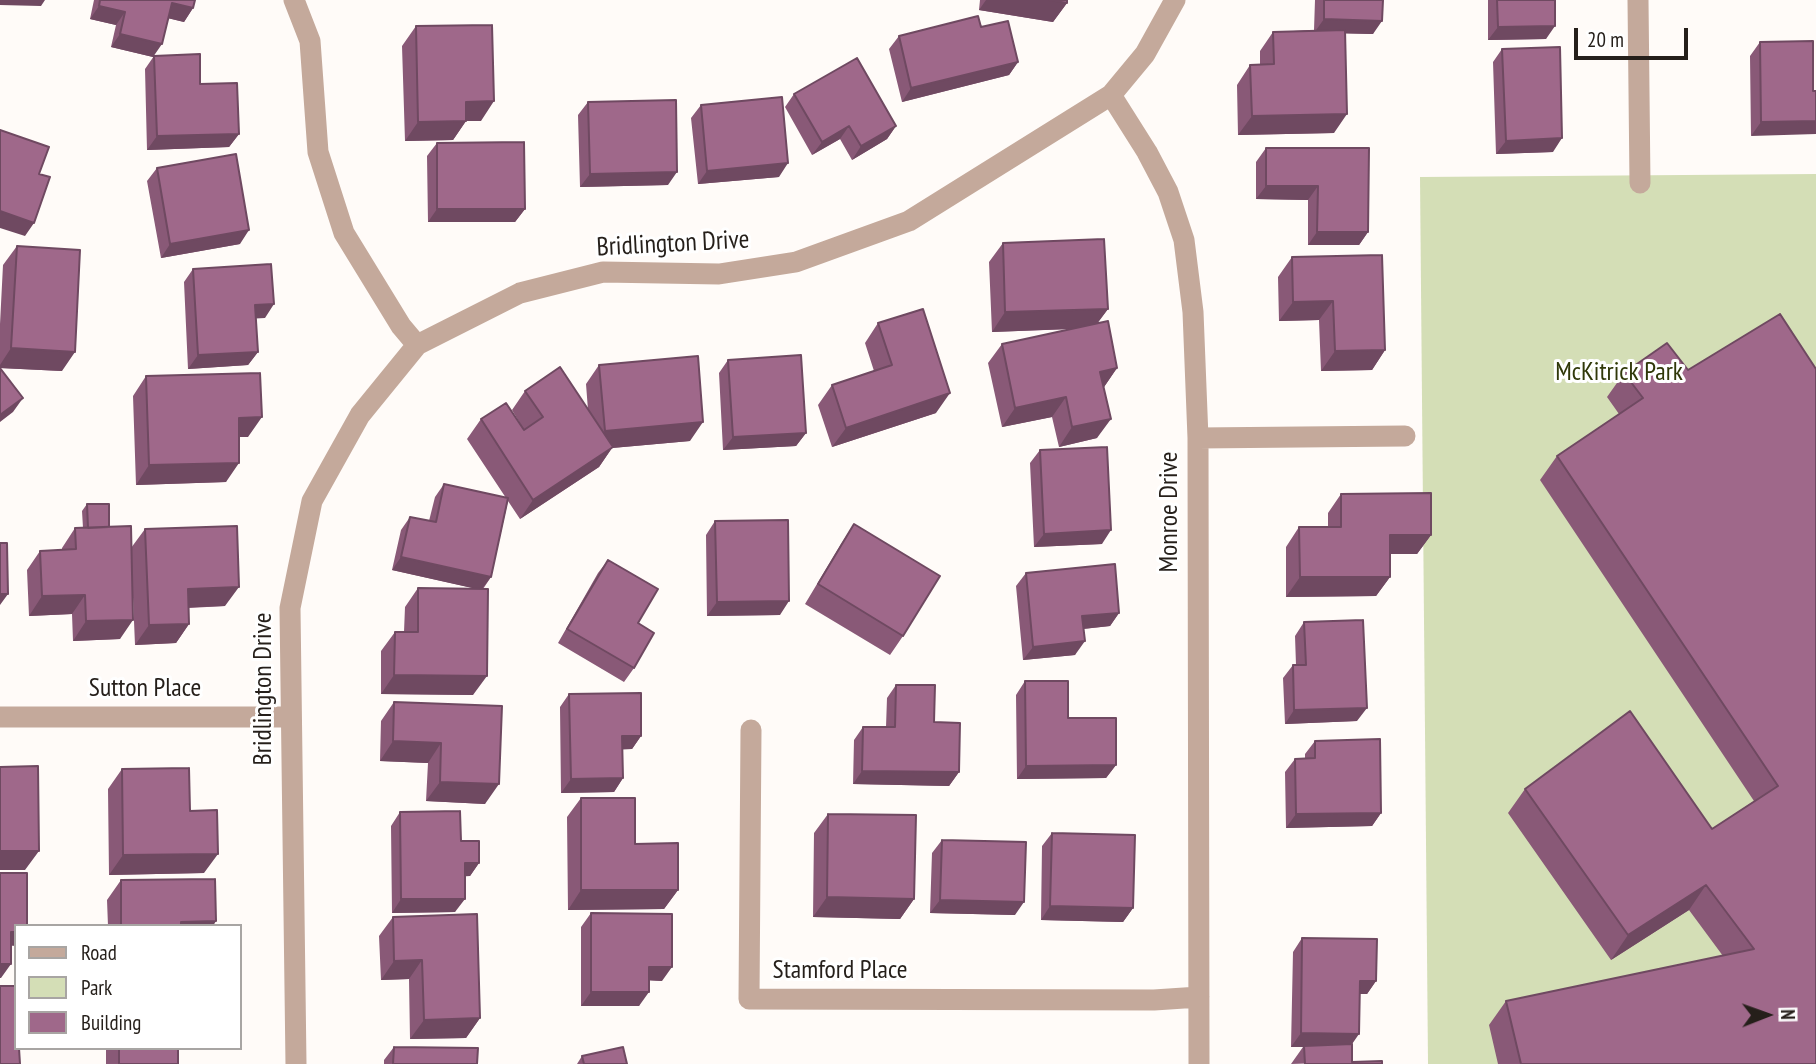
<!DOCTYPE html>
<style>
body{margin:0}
#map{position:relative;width:1816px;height:1064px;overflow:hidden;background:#fffbf8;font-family:"PT Sans Narrow",sans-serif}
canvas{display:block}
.legend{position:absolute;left:14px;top:924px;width:228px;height:126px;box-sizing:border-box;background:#fff;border:2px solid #a8a5a3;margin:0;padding:9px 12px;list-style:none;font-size:21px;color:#251f1a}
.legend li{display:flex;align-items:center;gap:14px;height:35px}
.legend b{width:35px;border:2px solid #a8a5a3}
.north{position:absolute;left:1732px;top:980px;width:70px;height:70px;-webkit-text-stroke:5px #fff;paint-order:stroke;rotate:89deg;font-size:19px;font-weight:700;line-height:28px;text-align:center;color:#251f1a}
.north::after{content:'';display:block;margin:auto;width:24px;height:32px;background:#251f1a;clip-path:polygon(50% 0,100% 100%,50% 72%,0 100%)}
.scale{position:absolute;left:1574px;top:28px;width:114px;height:32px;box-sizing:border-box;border:4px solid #251f1a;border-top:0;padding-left:9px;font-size:21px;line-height:24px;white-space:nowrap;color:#251f1a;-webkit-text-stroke:5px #fff;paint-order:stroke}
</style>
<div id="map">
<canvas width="1816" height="1064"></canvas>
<ul class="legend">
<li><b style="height:9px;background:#c4a99b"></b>Road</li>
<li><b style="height:19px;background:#d4deb6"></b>Park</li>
<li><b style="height:19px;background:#9f688a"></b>Building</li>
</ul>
<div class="north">N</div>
<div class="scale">20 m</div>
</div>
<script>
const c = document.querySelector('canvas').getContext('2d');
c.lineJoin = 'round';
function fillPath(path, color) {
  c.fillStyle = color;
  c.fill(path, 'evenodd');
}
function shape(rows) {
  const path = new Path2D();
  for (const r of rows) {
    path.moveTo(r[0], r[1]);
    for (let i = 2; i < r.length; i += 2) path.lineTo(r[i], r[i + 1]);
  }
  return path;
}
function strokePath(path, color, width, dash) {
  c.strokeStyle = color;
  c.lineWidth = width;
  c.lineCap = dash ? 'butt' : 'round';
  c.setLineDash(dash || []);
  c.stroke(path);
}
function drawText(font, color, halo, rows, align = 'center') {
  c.font = font + ' "PT Sans Narrow",sans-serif';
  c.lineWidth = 6;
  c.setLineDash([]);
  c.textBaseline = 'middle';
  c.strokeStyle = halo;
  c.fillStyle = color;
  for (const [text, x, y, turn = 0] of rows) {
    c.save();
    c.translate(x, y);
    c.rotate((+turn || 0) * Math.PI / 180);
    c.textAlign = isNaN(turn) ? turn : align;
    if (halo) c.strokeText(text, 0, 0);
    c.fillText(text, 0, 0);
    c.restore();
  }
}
fillPath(shape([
 [1816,174,1816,1064,1428,1064,1420,177]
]), '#d4deb6');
strokePath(shape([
 [294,0,310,41,318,152,344,233,401,326,417,345],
 [1175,0,1145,54,1111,95,1147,152,1168,192,1184,240,1193,312,1198,438,1199,1064],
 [1638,0,1640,183],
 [1198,438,1405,436],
 [0,717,290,717],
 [751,730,749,999,1154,1000,1199,997],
 [296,1064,290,608,312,501,360,415,417,345,520,293,603,272,719,274,796,262,909,221,1111,95]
]), '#c4a99b', 21);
fillPath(shape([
 [94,0,195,0,193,8,184,22,168,18,153,57,111,47,116,25,90,19],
 [980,0,1067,0,1067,3,1053,22,979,10],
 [1315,0,1383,0,1373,34,1345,33,1334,133,1238,135,1237,85,1250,65,1260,65,1260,51,1273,32,1314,30],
 [1488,0,1555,0,1546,39,1488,40],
 [416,26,481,121,466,121,453,140,405,141,402,46],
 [899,36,1018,62,1009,75,902,102,889,49],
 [1760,42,1813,91,1751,136,1750,56],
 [1502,49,1553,152,1496,154,1493,62],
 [154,56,200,84,239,134,229,147,147,150,145,69],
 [794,94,896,126,887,139,852,160,840,139,812,155,785,107],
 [588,102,668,185,580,187,578,115],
 [701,105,779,177,698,184,691,118],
 [437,143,525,209,515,222,428,222,427,156],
 [1266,148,1369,148,1368,232,1359,245,1308,245,1308,200,1256,199,1256,162],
 [157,168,240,244,161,258,147,181],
 [1003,243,1108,309,1097,323,1117,368,1104,387,1097,438,1059,447,1052,417,1002,427,988,363,1002,344,1072,329,992,332,989,262],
 [17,246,62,371,0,368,0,324,3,265],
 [1292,257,1385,350,1372,370,1321,371,1319,320,1279,321,1278,277],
 [193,269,265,318,256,318,258,352,248,365,188,369,184,282],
 [1780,314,1816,1064,1498,1064,1489,1025,1506,1001,1723,956,1689,910,1611,960,1508,813,1525,789,1712,829,1754,801,1540,480,1557,456,1619,414,1607,397,1624,373,1688,370],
 [878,323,936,413,832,447,818,405,832,385,874,371,865,343],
 [728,360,806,433,796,446,723,450,719,373],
 [599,365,690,441,612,448,599,467,520,519,508,501,491,577,483,589,473,695,381,694,381,651,395,632,404,632,405,607,418,588,473,588,392,570,401,530,410,517,429,521,435,497,444,484,506,498,467,439,481,419,524,430,512,410,525,391,588,410,586,384],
 [146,376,248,437,239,437,226,482,136,485,133,396],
 [1040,450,1102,544,1034,547,1030,463],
 [1341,494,1431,535,1417,554,1390,554,1390,577,1376,596,1286,597,1286,547,1299,527,1328,527,1328,513],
 [87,504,131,548,145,529,225,606,189,608,189,624,176,643,135,645,132,573,120,639,73,641,72,614,29,616,27,570,40,551,62,550,62,548,75,528,83,528,82,511],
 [715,521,780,615,707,616,706,535],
 [854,524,903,636,890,655,805,604,841,544],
 [608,560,638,623,634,668,624,682,558,643,598,573],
 [1026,573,1119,613,1110,626,1083,629,1075,655,1023,660,1016,586],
 [1304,622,1357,721,1285,724,1283,678,1293,665,1296,665,1295,636],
 [1025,681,1068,718,1116,765,1106,778,1017,779,1016,695],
 [896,685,934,722,959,772,949,786,853,784,854,740,863,727,886,727,887,698],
 [569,694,641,736,632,749,623,749,623,778,614,792,561,793,560,707],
 [394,702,502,706,485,804,426,801,428,763,380,761,381,721],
 [1315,741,1381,813,1372,826,1286,828,1285,772,1295,759,1305,759,1305,754],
 [122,769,190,811,204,873,109,875,108,789],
 [581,798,635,844,678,890,664,909,568,910,567,817],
 [400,812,461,841,479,863,470,876,465,876,455,912,392,913,391,826],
 [828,814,914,899,900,919,813,917,814,833],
 [1052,833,1133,908,1123,922,1041,920,1042,846],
 [942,840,1015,915,930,913,932,853],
 [121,880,213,926,108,926,107,900],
 [591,913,662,981,649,980,639,1006,581,1006,581,927],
 [393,917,480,1018,466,1038,410,1039,409,979,381,980,379,936],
 [1302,938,1376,981,1367,994,1360,994,1352,1044,1352,1062,1291,1064,1303,1047,1291,1047,1293,952],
 [394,1047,477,1064,384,1064,384,1060],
 [106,1048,178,1048,178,1064,106,1064],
 [582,1056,627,1064,577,1064]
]), '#895977');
fillPath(shape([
 [0,0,45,0,41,6,0,5],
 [986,0,1049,0,1067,3,1053,22,979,10],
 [172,3,193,8,184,22,163,17],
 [99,6,125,12,116,25,90,19],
 [1324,19,1382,21,1373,34,1314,33],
 [1555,26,1546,39,1488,40,1498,27],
 [120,34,162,44,153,57,111,47],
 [1018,62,1009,75,902,102,911,88],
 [494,101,481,121,466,121,453,140,405,141,418,122,466,102],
 [1347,114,1334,133,1238,135,1252,116],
 [1816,121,1816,134,1751,136,1761,122],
 [849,126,840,139,812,155,822,142],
 [896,126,887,139,852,160,861,146],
 [239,134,229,147,147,150,157,136],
 [1562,138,1553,152,1496,154,1506,141],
 [788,163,779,177,698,184,707,171],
 [677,172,668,185,580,187,590,174],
 [1266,186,1318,186,1308,200,1256,199],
 [437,209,525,209,515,222,428,222],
 [0,211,34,223,25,236,0,228],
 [249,230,240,244,161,258,170,244],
 [1317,232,1368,232,1359,245,1308,245],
 [1333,301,1319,320,1279,321,1293,302],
 [274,304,265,318,246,319,255,305],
 [1108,309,1094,328,992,332,1005,312],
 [11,348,75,352,62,371,0,368,0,365],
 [1385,350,1372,370,1321,371,1335,351],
 [258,352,248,365,188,369,198,355],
 [1117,368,1104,387,1100,372],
 [950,393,936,413,832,447,846,428],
 [1066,397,1052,417,1002,427,1015,408],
 [23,398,13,412,0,422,0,415],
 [262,417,248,437,225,437,239,418],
 [1111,419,1097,438,1059,447,1072,427],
 [703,422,690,441,612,448,599,467,520,519,533,500,592,450,605,431],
 [806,433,796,446,723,450,733,437],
 [239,463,226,482,136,485,149,465],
 [1111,530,1102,544,1034,547,1044,534],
 [1390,535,1431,535,1417,554,1376,554],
 [401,557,491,577,481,590,392,570],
 [1300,577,1390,577,1376,596,1286,597],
 [239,587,225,606,174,608,188,589],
 [0,594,8,594,0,605],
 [85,595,72,614,29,616,42,596],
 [789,601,780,615,707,616,717,602],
 [1119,613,1110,626,1073,630,1082,616],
 [133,620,120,639,73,641,86,621],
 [189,624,176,643,135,645,149,625],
 [1085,641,1075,655,1023,660,1033,647],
 [394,675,487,676,473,695,381,694],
 [1367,708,1357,721,1285,724,1294,710],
 [622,736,641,736,632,749,613,750],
 [393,741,441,743,428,763,380,761],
 [1116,765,1106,778,1017,779,1026,766],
 [862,771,959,772,949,786,853,784],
 [623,778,614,792,561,793,571,779],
 [440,782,499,784,485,804,426,801],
 [1381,813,1372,826,1286,828,1296,814],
 [0,851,39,851,25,870,0,870],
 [218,854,204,873,109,875,123,855],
 [465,863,479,863,470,876,455,877],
 [1706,885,1689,910,1611,960,1628,935],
 [581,890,678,890,664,909,568,910],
 [827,897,914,899,900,919,813,917],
 [401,899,465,899,455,912,392,913],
 [940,900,1024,902,1015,915,930,913],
 [1050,906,1133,908,1123,922,1041,920],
 [216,921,213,926,178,926,181,922],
 [11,932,16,932,16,946,2,945],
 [422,960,409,979,381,980,394,961],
 [0,964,11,964,1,978,0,978],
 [649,967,672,967,662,981,640,980],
 [1360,981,1376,981,1367,994,1351,994],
 [591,992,649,992,639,1006,581,1006],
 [480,1018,466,1038,410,1039,424,1020],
 [1301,1033,1359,1034,1350,1047,1291,1047]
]), '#6f4961');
const building = shape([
 [100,0,195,0,193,8,172,3,162,44,120,34,125,12,99,6,100,0],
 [1049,0,1067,0,1067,3,1049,0],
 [1324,0,1383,0,1382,21,1324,19,1324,0],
 [1497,0,1555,0,1555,26,1498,27,1497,0],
 [978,16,981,27,1008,21,1018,62,911,88,899,36,978,16],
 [492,25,494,101,466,102,466,121,418,122,416,26,492,25],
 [1345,30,1347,114,1252,116,1250,65,1274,64,1273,32,1345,30],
 [1813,41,1813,91,1816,91,1816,121,1761,122,1760,42,1813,41],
 [1560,47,1562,138,1506,141,1502,49,1560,47],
 [200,54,200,84,237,83,239,134,157,136,154,56,200,54],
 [857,58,896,126,861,146,849,126,822,142,794,94,857,58],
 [782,97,788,163,707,171,701,105,782,97],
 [676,100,677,172,590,174,588,102,676,100],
 [0,130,49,147,39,174,50,177,34,223,0,211,0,130],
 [524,142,525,209,437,209,437,143,524,142],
 [1266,148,1369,148,1368,232,1317,232,1318,186,1266,186,1266,148],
 [236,154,249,230,170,244,157,168,236,154],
 [1104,239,1108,309,1005,312,1003,243,1104,239],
 [17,246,80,250,75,352,11,348,17,246],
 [1382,255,1385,350,1335,351,1333,301,1293,302,1292,257,1382,255],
 [271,264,274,304,255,305,258,352,198,355,193,269,271,264],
 [923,309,950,393,846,428,832,385,892,365,878,323,923,309],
 [1780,314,1816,369,1816,1064,1521,1064,1506,1001,1754,949,1706,885,1628,935,1525,789,1630,711,1712,829,1778,786,1557,456,1643,398,1624,373,1667,343,1688,370,1780,314],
 [1108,321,1117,368,1100,372,1111,419,1072,427,1066,397,1015,408,1002,344,1108,321],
 [801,355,806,433,733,437,728,360,801,355],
 [698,356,703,422,605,431,599,365,698,356],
 [560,367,613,447,533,500,481,419,506,403,524,430,543,417,525,391,560,367],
 [0,368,23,398,0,415,0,368],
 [260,373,262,417,239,418,239,463,149,465,146,376,260,373],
 [1107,447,1111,530,1044,534,1040,450,1107,447],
 [444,484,508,498,491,577,401,557,410,517,436,522,444,484],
 [1431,493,1431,535,1390,535,1390,577,1300,577,1299,527,1341,527,1341,494,1431,493],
 [87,504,109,504,109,527,88,528,87,504],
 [788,520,789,601,717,602,715,521,788,520],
 [854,524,940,576,903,636,818,584,854,524],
 [131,526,133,620,86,621,85,595,42,596,40,551,76,549,75,528,131,526],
 [237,526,239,587,188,589,189,624,149,625,145,529,237,526],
 [0,543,7,543,8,594,0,594,0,543],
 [608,560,658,589,638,623,654,633,634,668,567,629,608,560],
 [1115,564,1119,613,1082,616,1085,641,1033,647,1026,573,1115,564],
 [418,588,488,589,487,676,394,675,395,632,418,632,418,588],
 [1363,620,1367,708,1294,710,1293,665,1306,665,1304,622,1363,620],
 [1025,681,1068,681,1068,718,1116,718,1116,765,1026,766,1025,681],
 [896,685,935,685,934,722,960,723,959,772,862,771,863,727,895,727,896,685],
 [641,693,641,736,622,736,623,778,571,779,569,694,641,693],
 [394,702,502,706,499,784,440,782,441,743,393,741,394,702],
 [1380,739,1381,813,1296,814,1295,759,1315,758,1315,741,1380,739],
 [38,766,39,851,0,851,0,767,38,766],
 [189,768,190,811,217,810,218,854,123,855,122,769,189,768],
 [581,798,635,798,635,844,678,843,678,890,581,890,581,798],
 [460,811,461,841,479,841,479,863,465,863,465,899,401,899,400,812,460,811],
 [828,814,916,815,914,899,827,897,828,814],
 [1052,833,1135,835,1133,908,1050,906,1052,833],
 [942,840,1026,842,1024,902,940,900,942,840],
 [0,873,27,873,27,926,16,926,16,932,11,932,11,964,0,964,0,873],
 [215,879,216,921,181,922,181,926,121,926,121,880,215,879],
 [591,913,672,914,672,967,649,967,649,992,591,992,591,913],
 [477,914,480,1018,424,1020,422,960,394,961,393,917,477,914],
 [1302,938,1377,939,1376,981,1360,981,1359,1034,1301,1033,1302,938],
 [0,986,16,986,16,1048,19,1048,20,1064,0,1064,0,986],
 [1352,1044,1352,1062,1382,1061,1382,1064,1305,1064,1304,1046,1352,1044],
 [394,1047,478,1048,477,1064,393,1064,394,1047],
 [623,1047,627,1064,584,1064,582,1056,623,1047],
 [119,1048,178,1048,178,1064,119,1064,119,1048]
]);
fillPath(building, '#9f688a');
strokePath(building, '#6f4961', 2);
drawText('26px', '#251f1a', '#fff', [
 ["Bridlington Drive",673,244,-3],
 ["Monroe Drive",1170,512,-90],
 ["Sutton Place",145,689],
 ["Bridlington Drive",264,689,-90],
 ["Stamford Place",840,971]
]);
drawText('26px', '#303809', '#fff', [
 ["McKitrick Park",1619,373]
]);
</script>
